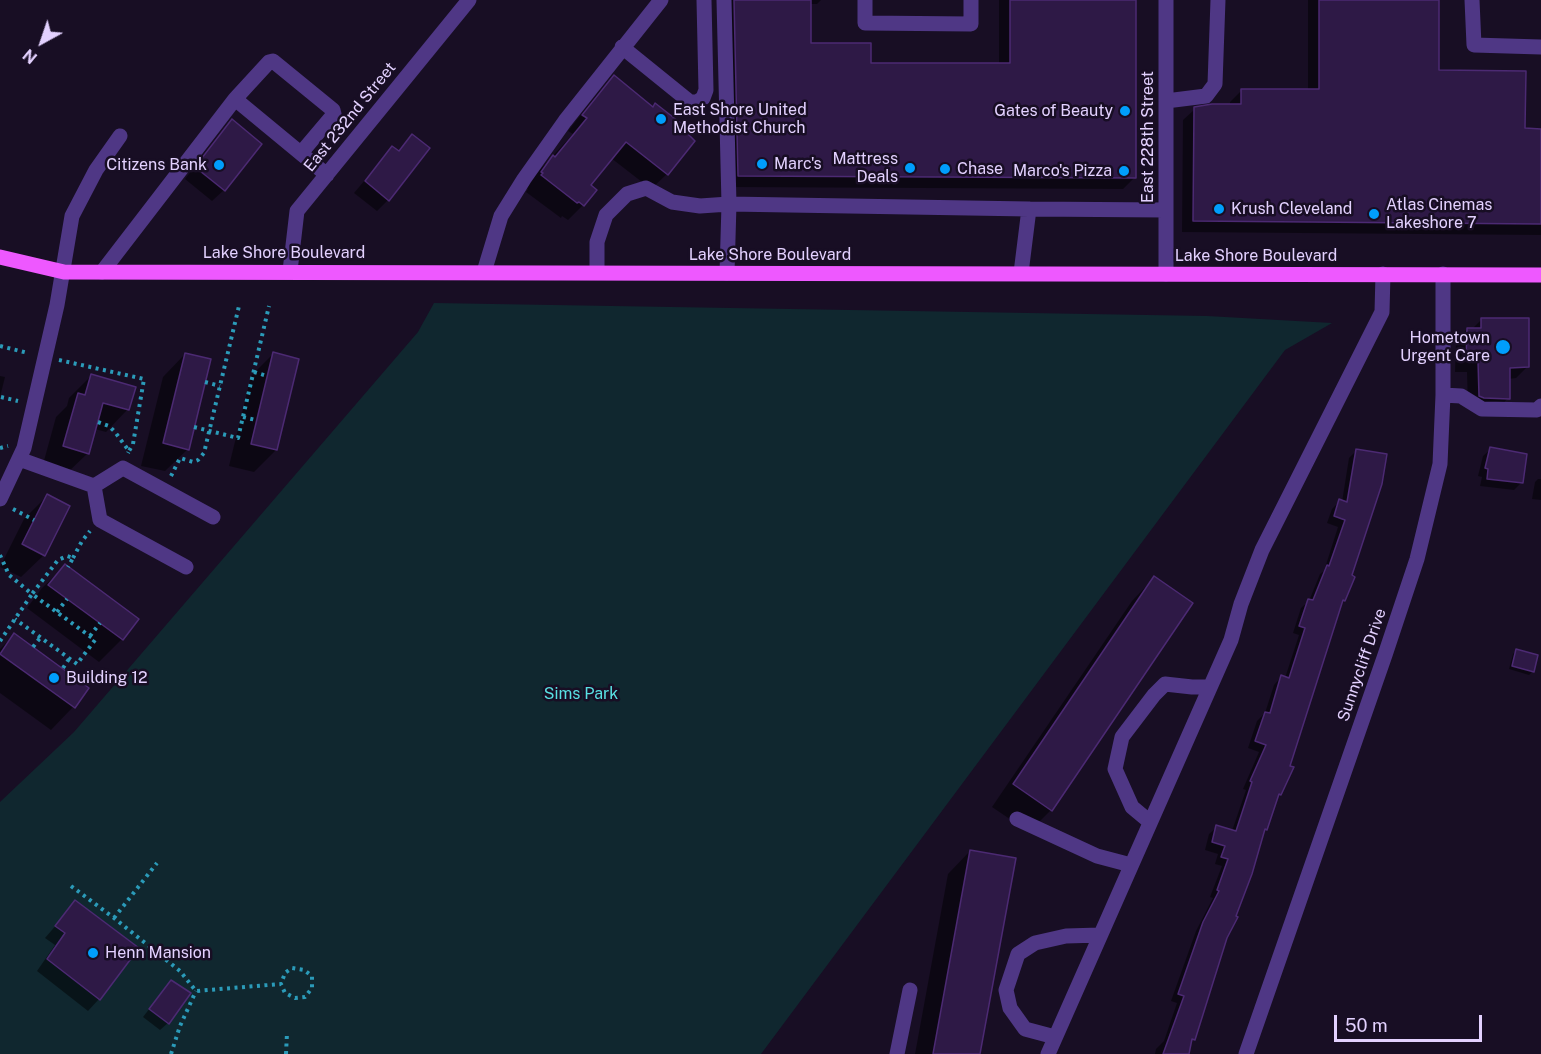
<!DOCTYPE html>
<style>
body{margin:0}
#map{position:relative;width:1541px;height:1054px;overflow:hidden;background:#180e24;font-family:"Public Sans",sans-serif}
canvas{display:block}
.north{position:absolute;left:12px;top:12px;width:60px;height:60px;-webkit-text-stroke:4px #180e24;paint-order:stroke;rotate:220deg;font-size:16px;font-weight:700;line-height:24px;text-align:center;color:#e3d1ff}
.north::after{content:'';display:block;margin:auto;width:21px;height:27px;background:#e3d1ff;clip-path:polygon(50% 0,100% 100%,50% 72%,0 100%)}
.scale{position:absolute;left:1334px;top:1015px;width:148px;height:27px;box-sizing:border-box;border:3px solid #e3d1ff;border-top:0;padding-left:8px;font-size:18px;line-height:21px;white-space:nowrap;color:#e3d1ff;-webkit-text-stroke:4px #180e24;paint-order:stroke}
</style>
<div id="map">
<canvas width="1541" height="1054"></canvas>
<div class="north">N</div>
<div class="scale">50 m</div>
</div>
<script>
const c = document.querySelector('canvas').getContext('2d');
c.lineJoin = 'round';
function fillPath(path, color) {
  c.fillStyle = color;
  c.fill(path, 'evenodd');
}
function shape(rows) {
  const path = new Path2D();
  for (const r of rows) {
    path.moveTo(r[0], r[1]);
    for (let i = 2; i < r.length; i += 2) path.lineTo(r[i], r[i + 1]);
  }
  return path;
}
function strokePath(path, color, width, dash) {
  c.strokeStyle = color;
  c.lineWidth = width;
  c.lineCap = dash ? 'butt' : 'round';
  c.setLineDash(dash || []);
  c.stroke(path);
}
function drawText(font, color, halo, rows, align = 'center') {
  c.font = font + ' "Public Sans",sans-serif';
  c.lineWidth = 5;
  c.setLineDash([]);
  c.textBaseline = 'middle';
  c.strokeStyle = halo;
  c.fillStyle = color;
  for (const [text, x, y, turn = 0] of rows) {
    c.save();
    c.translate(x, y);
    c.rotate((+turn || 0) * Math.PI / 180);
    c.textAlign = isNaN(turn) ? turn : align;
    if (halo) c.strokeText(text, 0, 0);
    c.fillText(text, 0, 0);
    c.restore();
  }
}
fillPath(shape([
 [434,303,1207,316,1332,323,1285,350,761,1054,0,1054,0,802,74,732,418,332]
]), '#10272f');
fillPath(shape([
 [724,0,821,0,817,4,809,4,809,44,870,64,999,65,999,0,1135,0,1135,177,1123,189,727,187],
 [1308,0,1437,0,1437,71,1524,130,1541,130,1541,235,1182,232,1183,120,1195,109,1230,105,1230,102,1242,90,1308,91],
 [614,77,667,174,651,189,611,158,589,186,583,205,568,220,562,216,561,218,526,192,528,189,527,188,537,173,573,134,568,131,598,93],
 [232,121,224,190,212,201,185,179,220,133],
 [412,136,388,200,377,211,354,193,392,148,397,152],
 [1481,320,1527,367,1516,378,1508,379,1508,398,1497,410,1468,407,1467,372,1455,372,1456,341,1467,329,1472,329],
 [185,354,188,449,165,471,141,466,163,377],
 [273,354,276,450,254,472,229,466,251,376],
 [0,376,5,377,0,397],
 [91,376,128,409,106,432,95,429,88,453,65,475,42,468,56,417,67,406,69,398],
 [1491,449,1522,482,1514,490,1480,486,1482,477,1478,476,1483,456],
 [1357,450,1344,600,1341,603,1280,794,1276,799,1266,829,1262,832,1187,1054,1155,1054,1156,1049,1164,1041,1177,1003,1171,1001,1196,931,1213,898,1210,897,1222,866,1215,864,1218,854,1205,850,1209,834,1217,827,1232,831,1246,790,1243,789,1259,752,1248,748,1257,721,1265,713,1274,685,1281,677,1285,678,1299,635,1293,633,1301,608,1309,601,1320,574,1324,571,1338,527,1327,523,1332,509,1340,501,1342,502,1349,458],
 [1538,479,1541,479,1541,500,1532,499,1535,482],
 [47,496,44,555,21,577,0,567,24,519],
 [65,566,137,619,122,639,99,662,27,608,42,588],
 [1154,578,1051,810,1029,832,992,807,1132,601],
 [14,635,87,688,73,707,51,730,0,693,0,649],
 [1517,650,1536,656,1532,672,1529,675,1509,669,1513,654],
 [970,851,979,1054,915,1054,948,874],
 [76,902,99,999,88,1011,37,971,55,945,45,938],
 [171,981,168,1023,160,1030,143,1017]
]), '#0007');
const building = shape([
 [734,0,811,0,811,43,871,43,871,63,1010,63,1010,0,1136,0,1136,178,738,176,734,0],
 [1319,0,1439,0,1439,70,1526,71,1525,128,1541,129,1541,224,1193,221,1194,107,1212,104,1241,104,1241,89,1319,89,1319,0],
 [614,75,653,107,655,103,687,128,685,131,695,141,668,175,626,142,591,185,597,190,584,206,579,202,577,203,541,175,543,173,541,172,553,155,555,157,587,118,582,115,614,75],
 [232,119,262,144,225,191,195,167,232,119],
 [412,134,430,148,389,201,365,181,392,146,399,151,412,134],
 [1481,318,1529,318,1529,367,1510,368,1510,399,1484,398,1479,396,1478,361,1466,361,1467,328,1481,328,1481,318],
 [273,352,299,359,277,450,251,444,273,352],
 [185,353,211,359,189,450,163,443,185,353],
 [91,374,136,387,129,410,103,403,89,454,63,446,78,393,85,395,91,374],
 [1490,447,1527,454,1523,483,1487,479,1488,469,1485,468,1490,447],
 [1356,449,1387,454,1382,484,1352,575,1355,577,1345,601,1343,600,1290,766,1294,767,1281,795,1279,794,1267,830,1265,829,1252,874,1236,916,1238,917,1227,938,1195,1040,1192,1039,1189,1054,1163,1054,1184,996,1178,994,1203,922,1219,891,1217,890,1228,859,1221,857,1225,846,1212,842,1216,825,1236,831,1252,782,1250,781,1266,745,1255,741,1265,712,1270,713,1281,675,1289,678,1305,628,1299,626,1308,599,1313,600,1327,565,1329,566,1345,520,1334,516,1339,499,1347,502,1356,449],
 [47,494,70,506,45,556,22,544,47,494],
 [65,564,139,619,123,640,48,585,65,564],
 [1154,576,1193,603,1052,811,1013,784,1154,576],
 [14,633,89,688,75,708,0,654,14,633],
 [1516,649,1538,655,1534,672,1512,666,1516,649],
 [970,850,1016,858,980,1054,933,1054,970,850],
 [75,900,139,948,100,1000,47,959,65,933,55,926,75,900],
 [171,980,191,993,169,1024,149,1009,171,980]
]);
fillPath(building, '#2e1946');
strokePath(building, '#4c2a73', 1.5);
strokePath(shape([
 [0,346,28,353],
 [59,360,144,379,133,444,129,451],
 [254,372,267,376],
 [205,382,220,386],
 [1,397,18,401],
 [243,417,256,420],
 [98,422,109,426,115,432,129,451,128,453],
 [194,427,238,438,269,306],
 [0,448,8,446],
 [171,476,180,458,193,462,198,460,204,453,239,306],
 [13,509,34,520],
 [0,555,9,575,32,594,58,560,67,556,73,558,68,567],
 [73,558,82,541,90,531],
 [57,612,67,599],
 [90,636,100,623],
 [0,641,32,594,95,640,77,664,15,619],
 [33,647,40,638],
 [63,668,69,659],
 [71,886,114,918,180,971,196,991,281,984,285,993,295,998,305,997,312,988,312,976,304,970,292,968,285,973,281,984],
 [114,918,157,863],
 [171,1054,180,1026,196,991],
 [286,1054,287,1033]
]), '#2b9bb9', 4, [3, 4.5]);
strokePath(shape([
 [865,0,865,23,971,24,971,0],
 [1166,0,1166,274],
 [1472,0,1474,45,1541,47],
 [622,47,690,102,697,102,703,98,706,90,704,0],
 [235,99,327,175],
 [1166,101,1206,96,1215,84,1218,0],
 [290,271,297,211,469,0],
 [102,272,235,99,269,62,273,61,333,110,334,114,301,153],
 [484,272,501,216,524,179,565,121,661,0],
 [597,272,597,242,606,215,627,194,646,188,672,202,700,206,729,204,724,0],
 [727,273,729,204,1029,209,1166,210],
 [1021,273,1029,209],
 [1443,395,1461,396,1482,409,1537,410,1541,406],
 [19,459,94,486,123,468,213,517],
 [94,486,100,520,186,567],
 [0,499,24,448,57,305,72,216,96,170,120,136],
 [1017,819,1097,856,1131,865],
 [1150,822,1132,807,1115,769,1122,737,1154,695,1165,684,1192,687,1210,687],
 [1055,1037,1025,1029,1010,1008,1006,990,1018,954,1035,943,1066,936,1100,935],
 [897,1054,910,990],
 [1048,1054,1231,640,1241,604,1262,550,1382,312,1383,274],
 [1246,1054,1385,655,1417,559,1440,464,1443,395,1443,274]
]), '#4f3785', 15);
strokePath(shape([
 [0,257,64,272,1541,275]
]), '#ee58ff', 15);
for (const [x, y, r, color] of [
 [1125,111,6,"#009efc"],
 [661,119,6,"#009efc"],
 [762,164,6,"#009efc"],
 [219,165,6,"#009efc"],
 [910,168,6,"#009efc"],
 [945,169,6,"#009efc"],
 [1124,171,6,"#009efc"],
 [1219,209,6,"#009efc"],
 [1374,214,6,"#009efc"],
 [1503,347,8,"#009efc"],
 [54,678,6,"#009efc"],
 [93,953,6,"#009efc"]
]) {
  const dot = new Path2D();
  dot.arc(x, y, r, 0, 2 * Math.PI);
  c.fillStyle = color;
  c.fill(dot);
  strokePath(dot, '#180e24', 2);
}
drawText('16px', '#e3d1ff', '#180e24', [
 ["East Shore United",673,110],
 ["Methodist Church",673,128],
 ["Gates of Beauty",1113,111,"right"],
 ["Mattress",898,159,"right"],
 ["Deals",898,177,"right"],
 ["Marc's",774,164],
 ["Citizens Bank",207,165,"right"],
 ["Chase",957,169],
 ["Marco's Pizza",1112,171,"right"],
 ["Atlas Cinemas",1386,205],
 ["Lakeshore 7",1386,223],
 ["Krush Cleveland",1231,209],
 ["Hometown",1490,338,"right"],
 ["Urgent Care",1490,356,"right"],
 ["Building 12",66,678],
 ["Henn Mansion",105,953]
], 'left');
drawText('16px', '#e3d1ff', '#180e24', [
 ["East 232nd Street",350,117,-51],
 ["East 228th Street",1148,137,-90],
 ["Lake Shore Boulevard",284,253],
 ["Lake Shore Boulevard",770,255],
 ["Lake Shore Boulevard",1256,256],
 ["Sunnycliff Drive",1362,665,-71]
]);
drawText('16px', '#59e0e3', '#180e24', [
 ["Sims Park",581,694]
]);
</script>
